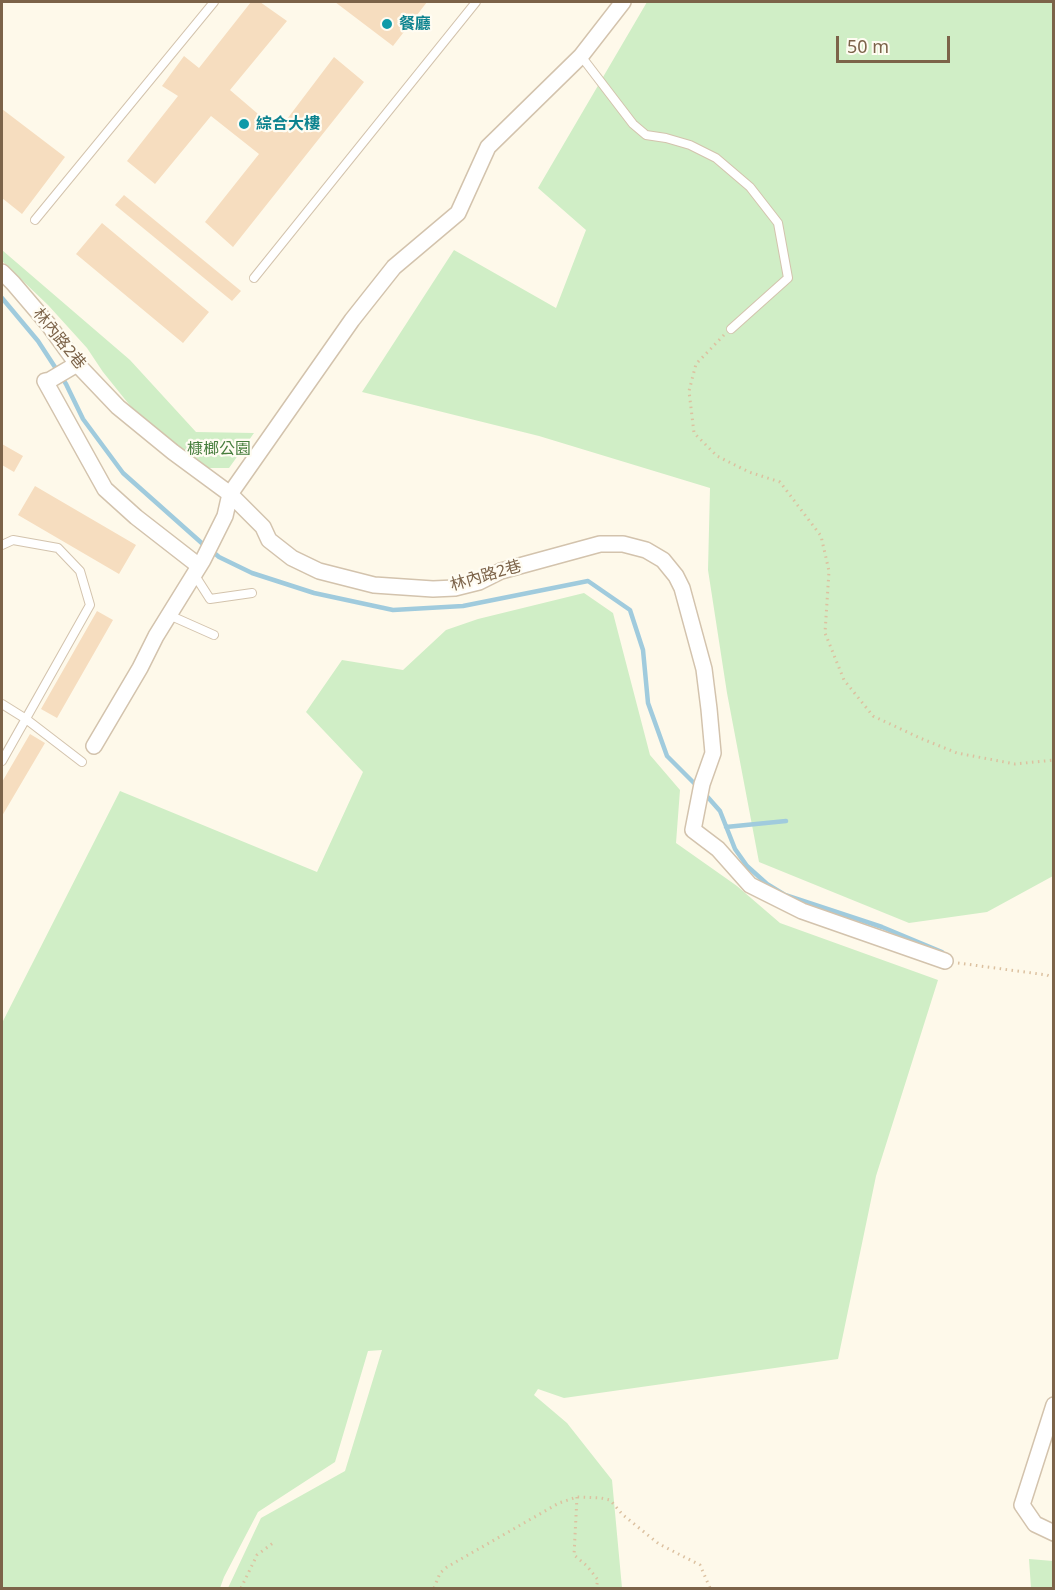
<!DOCTYPE html>
<meta charset="utf-8">
<style>
body{margin:0}
#map{position:relative;width:1055px;height:1590px;overflow:hidden;background:#fef9ea;font-family:"Noto Sans",sans-serif}
canvas{display:block}
.frame{position:absolute;inset:0;border:3px solid #7c6349;pointer-events:none}
.scale{position:absolute;left:836px;top:36px;width:114px;height:27px;box-sizing:border-box;border:3px solid #7c6349;border-top:0;padding-left:8px;font-size:18px;line-height:21px;white-space:nowrap;color:#7c6349;-webkit-text-stroke:4px #fffcf2;paint-order:stroke}
</style>
<div id="map">
<canvas width="1055" height="1590"></canvas>
<div class="frame"></div>
<div class="scale">50 m</div>
</div>
<script>
const c = document.querySelector('canvas').getContext('2d');
c.lineJoin = 'round';
function fillPath(path, color) {
  c.fillStyle = color;
  c.fill(path, 'evenodd');
}
function shape(rows) {
  const path = new Path2D();
  for (const r of rows) {
    path.moveTo(r[0], r[1]);
    for (let i = 2; i < r.length; i += 2) path.lineTo(r[i], r[i + 1]);
  }
  return path;
}
function strokePath(path, color, width, dash) {
  c.strokeStyle = color;
  c.lineWidth = width;
  c.lineCap = dash ? 'butt' : 'round';
  c.setLineDash(dash || []);
  c.stroke(path);
}
function drawText(font, color, halo, rows, align = 'center') {
  c.font = font + ' "Noto Sans","Noto Sans TC",sans-serif';
  c.lineWidth = 4.5;
  c.setLineDash([]);
  c.textBaseline = 'middle';
  c.strokeStyle = halo;
  c.fillStyle = color;
  for (const [text, x, y, turn = 0] of rows) {
    c.save();
    c.translate(x, y);
    c.rotate((+turn || 0) * Math.PI / 180);
    c.textAlign = isNaN(turn) ? turn : align;
    if (halo) c.strokeText(text, 0, 0);
    c.fillText(text, 0, 0);
    c.restore();
  }
}
fillPath(shape([
 [647,2,1053,2,1053,876,987,912,909,923,759,862,727,693,708,570,710,488,539,436,362,392,454,250,556,308,586,230,538,188],
 [2,250,130,360,196,432,254,433,229,468,207,468,144,423,103,372,87,348,48,305,2,261],
 [584,593,613,613,650,755,680,790,676,843,737,886,780,923,938,980,876,1176,838,1359,564,1398,538,1389,534,1395,567,1423,612,1480,622,1588,228,1588,261,1518,345,1471,382,1350,368,1351,335,1462,258,1512,224,1577,220,1588,2,1588,2,1023,120,791,317,872,363,772,306,712,342,660,403,670,446,630,478,619],
 [1029,1559,1053,1561,1053,1588,1031,1588]
]), '#d0eec6');
strokePath(shape([
 [2,298,38,341,66,384,83,419,123,473,205,546],
 [212,551,219,557,252,573,314,593,393,610,463,606,588,581,630,610,643,650,648,703,667,756,697,786],
 [705,794,720,811,735,849,747,866,767,884,785,895,882,927,942,952],
 [726,827,786,821]
]), '#a0cbdd', 4.5);
fillPath(shape([
 [251,2,260,2,287,21,230,90,278,131,334,57,364,82,233,247,205,222,259,154,211,116,155,184,127,161,178,96,162,86,184,56,199,68],
 [335,2,427,2,393,46],
 [2,109,65,157,22,214,2,198],
 [124,195,241,291,232,301,115,205],
 [102,223,209,312,183,343,76,254],
 [2,444,23,456,14,472,2,465],
 [35,486,136,545,119,574,18,515],
 [97,611,113,620,57,718,41,709],
 [30,734,45,743,2,816,2,782]
]), '#f6ddbf');
const service = shape([
 [581,56,633,124,646,135,666,138,690,145,716,158,750,187,778,223,788,278,731,329],
 [35,220,214,2],
 [254,278,476,2],
 [2,545,13,540,58,548,80,571,90,605,2,761],
 [194,574,210,599,252,593],
 [169,615,214,635],
 [2,704,26,719,82,762]
]);
const minor = shape([
 [2,272,13,283,48,324,77,364,118,407,173,452,230,494,352,320,394,267,458,213,488,147,581,56,623,2],
 [77,364,50,380,45,381,105,489,136,517,199,566],
 [230,494,263,527,269,540,292,558,319,571,374,585,433,589,455,588,479,582,501,571,600,544,623,544,646,550,663,560,676,576,682,588,704,669,709,709,713,753,702,784,693,830,718,849,750,885,802,911,945,961],
 [94,746,140,668,156,636,203,560,225,516,230,494],
 [1054,1405,1022,1505,1035,1524,1054,1533]
]);
strokePath(service, '#d3c3ad', 10);
strokePath(minor, '#d3c3ad', 18);
strokePath(shape([
 [724,335,696,364,689,391,694,433,717,456,749,472,780,482,821,536,829,571,825,633,844,680,873,716,920,738,957,753,1015,764,1054,760],
 [958,963,1047,975,1054,978],
 [577,1497,574,1555,587,1566,598,1580,596,1588],
 [241,1588,257,1555,273,1543],
 [434,1588,440,1573,447,1567,559,1503,577,1497,601,1498,610,1500,623,1515,659,1544,700,1565,710,1588]
]), '#dcc1a0', 3, [1.5, 4.5]);
strokePath(service, '#fff', 8);
strokePath(minor, '#fff', 15);
for (const [x, y, r, color] of [
 [387,24,6,"#0f9aa8"],
 [244,124,6,"#0f9aa8"]
]) {
  const dot = new Path2D();
  dot.arc(x, y, r, 0, 2 * Math.PI);
  c.fillStyle = color;
  c.fill(dot);
  strokePath(dot, '#fffcf2', 2);
}
drawText('bold 16px', '#0d838f', '#fffcf2', [
 ["餐廳",399,24],
 ["綜合大樓",256,124]
], 'left');
drawText('16px', '#7c6349', '#fffcf2', [
 ["林內路2巷",59,339,51],
 ["林內路2巷",486,576,-16]
]);
drawText('16px', '#467d3d', '#fffcf2', [
 ["槺榔公園",219,449]
]);
</script>
